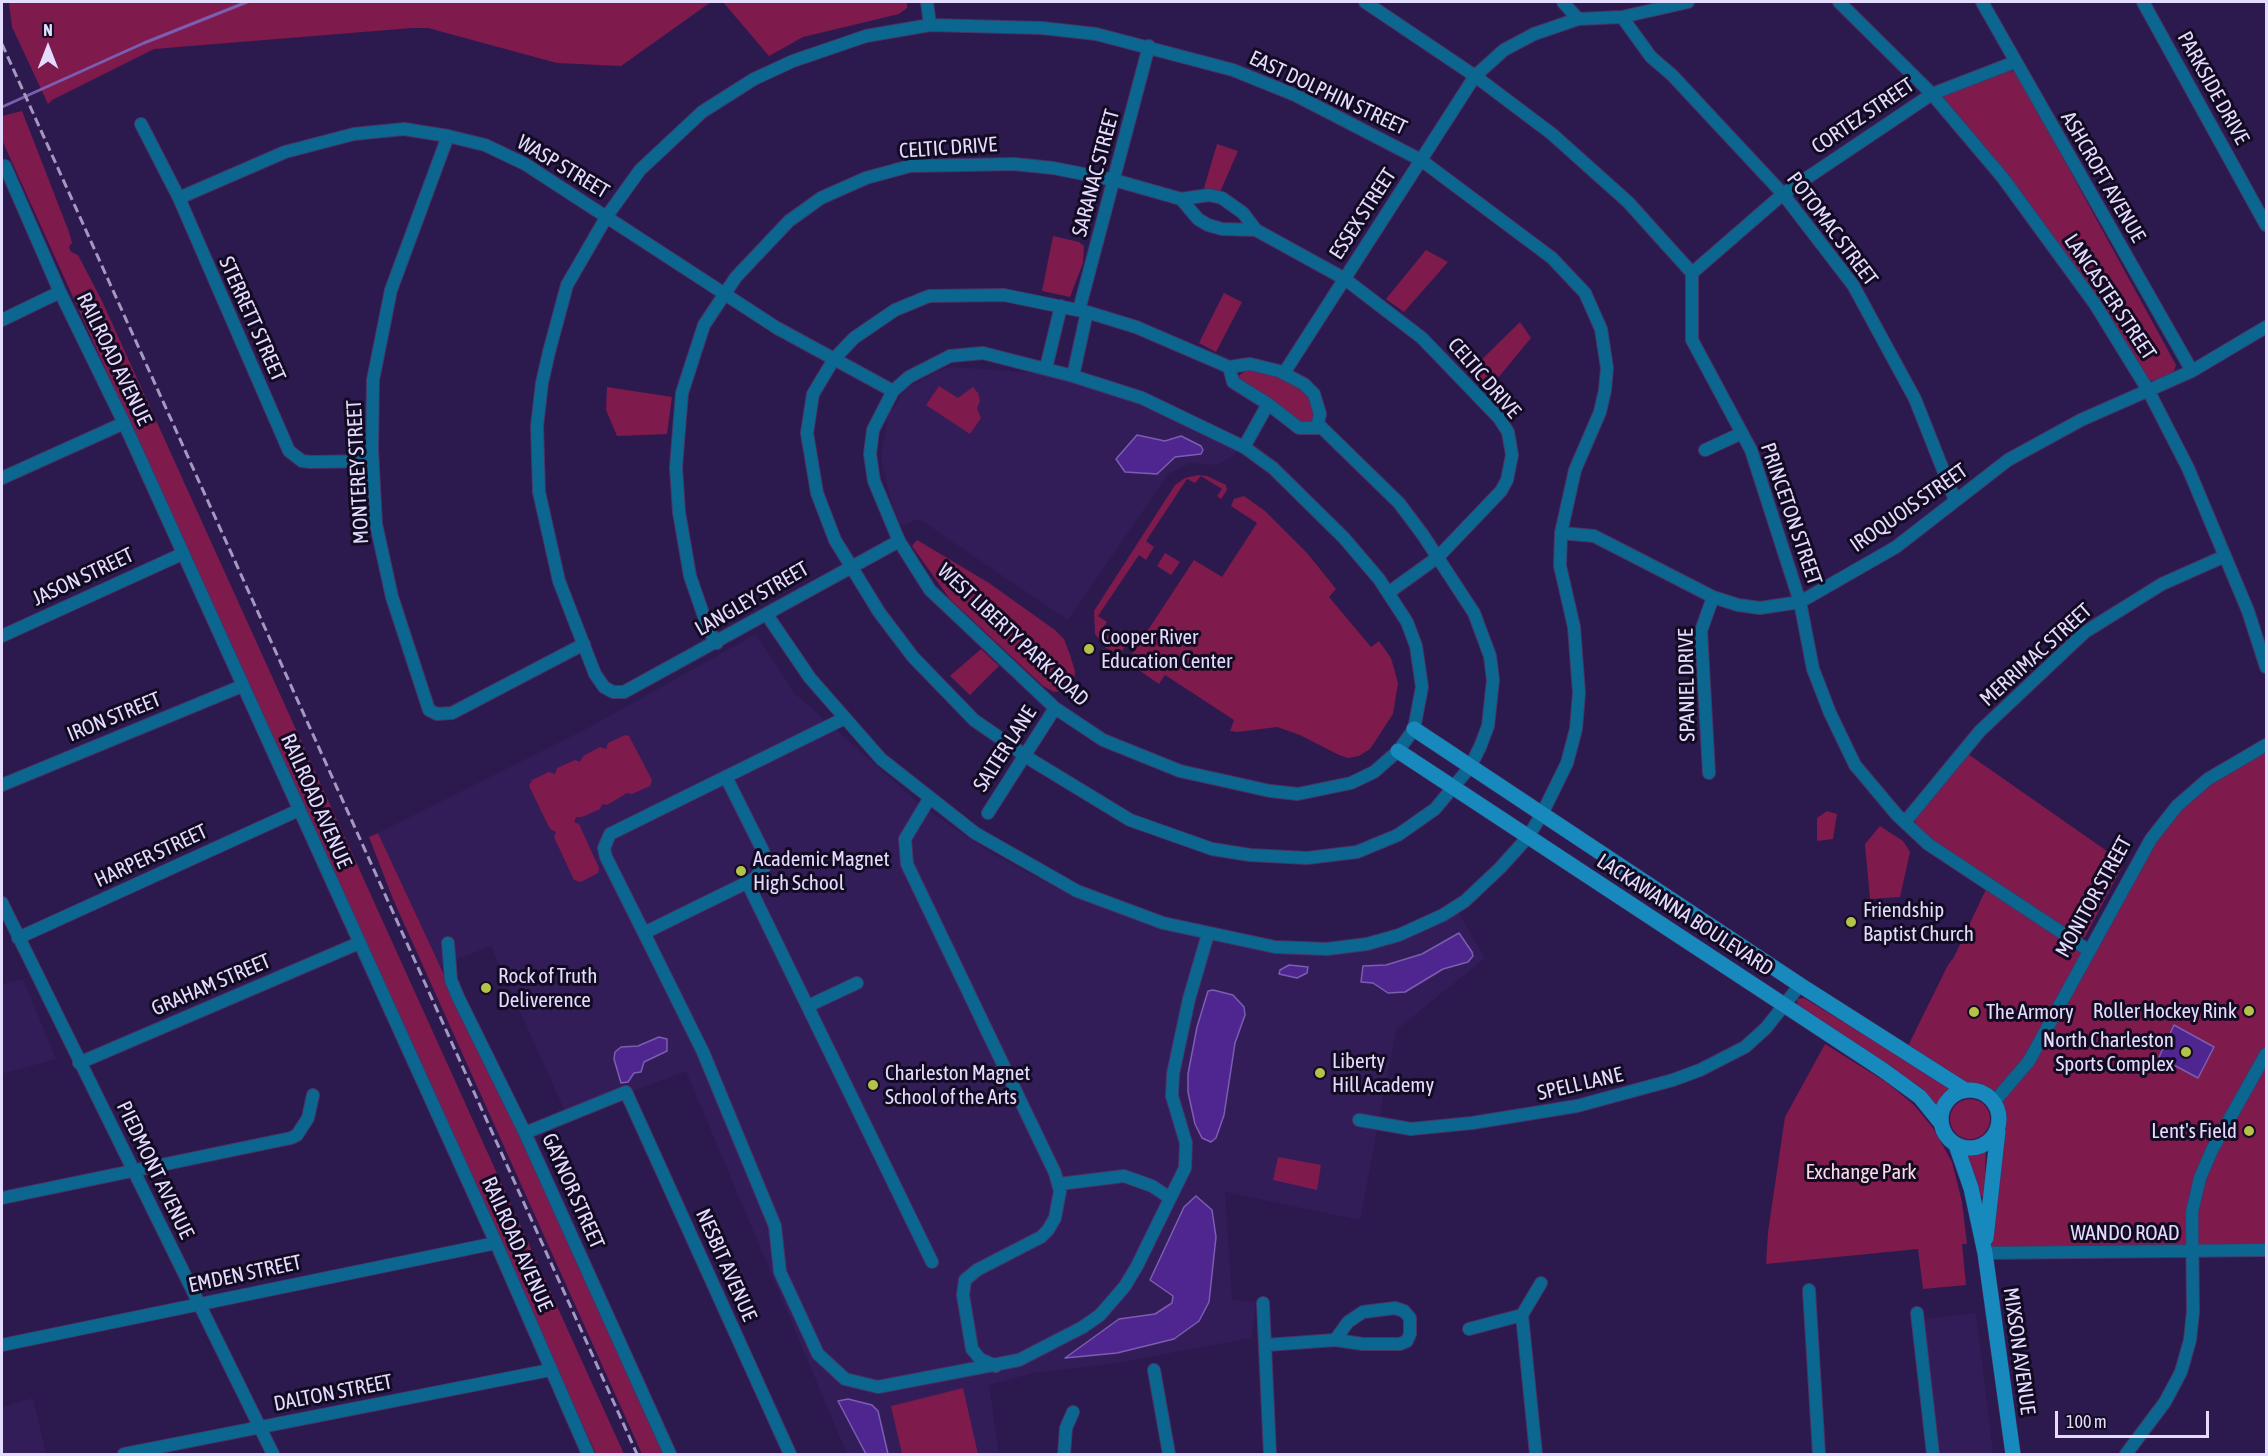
<!DOCTYPE html>
<style>
body{margin:0}
#map{position:relative;width:2268px;height:1456px;overflow:hidden;background:#2c1a4e;font-family:"Asap Condensed",sans-serif}
canvas{display:block}
.frame{position:absolute;inset:0;border:3px solid #e4dcfe;pointer-events:none}
.north{position:absolute;left:18px;top:18px;width:60px;height:60px;-webkit-text-stroke:4px #120b22;paint-order:stroke;rotate:0deg;font-size:16px;font-weight:700;line-height:24px;text-align:center;color:#e4dcfe}
.north::after{content:'';display:block;margin:auto;width:21px;height:27px;background:#e4dcfe;clip-path:polygon(50% 0,100% 100%,50% 72%,0 100%)}
.scale{position:absolute;left:2055px;top:1411px;width:154px;height:27px;box-sizing:border-box;border:3px solid #e4dcfe;border-top:0;padding-left:8px;font-size:18px;line-height:21px;white-space:nowrap;color:#e4dcfe;-webkit-text-stroke:4px #120b22;paint-order:stroke}
</style>
<div id="map">
<canvas width="2268" height="1456"></canvas>
<div class="frame"></div>
<div class="north">N</div>
<div class="scale">100 m</div>
</div>
<script>
const c = document.querySelector('canvas').getContext('2d');
c.lineJoin = 'round';
function fillPath(path, color) {
  c.fillStyle = color;
  c.fill(path, 'evenodd');
}
function shape(rows) {
  const path = new Path2D();
  for (const r of rows) {
    if (r.length === 3) {
      path.moveTo(r[0] + r[2], r[1]);
      path.arc(r[0], r[1], r[2], 0, 2 * Math.PI);
      continue;
    }
    path.moveTo(r[0], r[1]);
    for (let i = 2; i < r.length; i += 2) path.lineTo(r[i], r[i + 1]);
  }
  return path;
}
function strokePath(path, color, width, dash) {
  c.strokeStyle = color;
  c.lineWidth = width;
  c.lineCap = dash ? 'butt' : 'round';
  c.setLineDash(dash || []);
  c.stroke(path);
}
function drawText(font, color, halo, rows, align = 'center') {
  c.font = font + ' "Asap Condensed",sans-serif';
  c.lineWidth = 6;
  c.setLineDash([]);
  c.textBaseline = 'middle';
  c.strokeStyle = halo;
  c.fillStyle = color;
  for (const [text, x, y, turn = 0] of rows) {
    c.save();
    c.translate(x, y);
    c.rotate((+turn || 0) * Math.PI / 180);
    c.textAlign = isNaN(turn) ? turn : align;
    if (halo) c.strokeText(text, 0, 0);
    c.fillText(text, 0, 0);
    c.restore();
  }
}
fillPath(shape([
 [954,367,1073,376,1240,445,1233,456,1217,465,1190,463,1168,474,1068,620,919,519,901,526,891,501,881,458,888,415,906,389,939,370],
 [756,634,794,693,923,807,993,854,1057,888,1094,904,1168,929,1279,952,1333,953,1457,911,1485,958,1396,1030,1360,1220,1225,1192,1232,1300,1256,1302,1251,1338,1116,1363,1033,1373,989,1385,999,1454,847,1454,686,1071,567,1116,491,946,440,966,378,833,590,727],
 [23,979,56,1059,2,1074,2,984],
 [1976,1313,1993,1454,1933,1454,1917,1320],
 [33,1398,46,1454,2,1454,2,1404,3,1407]
]), '#321d59');
fillPath(shape([
 [11,2,711,2,621,66,557,63,428,28,412,28,154,49,52,100,48,104,12,27,9,3],
 [723,2,907,2,907,8,899,14,803,37,769,56],
 [2006,69,2015,72,2034,105,2176,365,2174,371,2160,379,2148,381,2045,224,1993,156,1943,98,1946,95],
 [22,111,69,232,72,243,69,247,71,252,78,255,102,301,624,1454,596,1454,2,140,2,116],
 [1217,144,1238,151,1220,192,1204,188],
 [1053,236,1079,242,1084,246,1083,263,1070,297,1042,291],
 [1426,250,1448,262,1404,312,1386,299],
 [1224,293,1242,302,1216,352,1199,343],
 [1520,322,1531,338,1487,391,1469,372],
 [1251,367,1270,371,1299,386,1312,401,1315,422,1304,427,1240,384,1237,377],
 [939,386,958,398,973,387,978,393,980,401,977,408,981,418,970,434,926,405],
 [607,387,672,397,667,434,617,436,606,410],
 [1198,475,1207,476,1226,485,1227,490,1221,499,1217,496,1222,489,1201,476,1195,483,1187,479,1146,541,1154,547,1146,560,1139,555,1098,616,1107,622,1101,631,1116,641,1122,633,1131,639,1119,655,1106,648,1095,634,1094,611,1175,485,1185,478],
 [1244,496,1265,511,1307,553,1336,589,1329,597,1371,647,1379,641,1391,658,1398,683,1393,714,1370,749,1359,756,1348,758,1339,755,1300,735,1277,727,1237,732,1230,731,1234,720,1165,675,1159,684,1127,662,1194,560,1222,577,1257,523,1231,506,1234,499],
 [917,540,989,583,1055,630,1064,639,1070,655,1075,671,1074,680,1061,691,1054,692,1043,686,949,598,912,546],
 [1165,553,1180,562,1171,575,1157,566],
 [981,649,999,666,970,695,950,676],
 [625,735,629,736,652,780,650,786,632,794,627,793,607,805,602,804,600,809,582,817,576,817,574,822,579,824,599,868,598,873,581,882,574,880,554,837,556,832,550,829,529,786,532,780,549,772,555,774,557,768,575,760,580,762,583,756,600,747,606,749,608,743],
 [2266,745,2266,1250,1985,1253,2000,1119,1999,1110,1989,1096,1973,1090,1965,1090,1905,1052,1948,965,1954,957,1988,885,2088,950,2177,806],
 [1968,754,2124,863,2085,937,2080,938,1949,853,1920,831,1915,821,1915,816],
 [1827,811,1837,814,1833,839,1817,841,1817,818],
 [1880,826,1903,841,1910,852,1900,897,1870,899,1865,844],
 [378,833,530,1159,663,1454,642,1454,393,899,369,837],
 [1804,998,1950,1087,1950,1090,1936,1105,1920,1087,1798,1007,1797,999],
 [1825,1044,1886,1082,1914,1105,1933,1128,1952,1162,1962,1202,1967,1244,1962,1244,1966,1285,1923,1289,1918,1249,1766,1264,1768,1232,1785,1117],
 [1970,1119,20],
 [1986,1150,1984,1195,1979,1199,1966,1156,1967,1152],
 [1278,1157,1321,1165,1317,1190,1273,1180],
 [963,1388,978,1454,902,1454,891,1406]
]), '#7e1a4c');
const water = shape([
 [1137,435,1165,441,1181,436,1201,446,1203,450,1201,454,1175,457,1157,474,1125,472,1116,459,1137,435],
 [1459,933,1472,952,1473,956,1468,962,1443,969,1405,992,1388,993,1373,983,1361,982,1363,966,1386,965,1422,954,1459,933],
 [1289,965,1308,967,1307,973,1297,978,1279,974,1280,970,1289,965],
 [1213,990,1233,995,1244,1007,1245,1015,1235,1043,1224,1115,1216,1138,1211,1142,1202,1138,1195,1124,1188,1092,1188,1074,1197,1027,1208,991,1213,990],
 [2174,1025,2214,1047,2198,1078,2159,1057,2174,1025],
 [659,1037,667,1039,667,1051,644,1062,641,1072,634,1073,628,1082,621,1083,614,1059,615,1052,621,1047,638,1046,659,1037],
 [1196,1196,1212,1210,1216,1237,1209,1302,1199,1321,1174,1339,1117,1353,1065,1358,1119,1319,1155,1314,1172,1303,1173,1296,1150,1280,1184,1207,1196,1196],
 [848,1399,872,1405,878,1411,888,1454,866,1454,838,1401,848,1399]
]);
fillPath(water, '#4f2690');
strokePath(water, '#7c5db1', 1.5);
strokePath(shape([
 [2,107,144,43,247,2]
]), '#7c5db1', 3);
const street = shape([
 [927,2,930,25],
 [1365,2,1475,76,1504,50,1534,34,1578,19,1622,17,1688,2],
 [1563,2,1578,19],
 [1839,2,1932,94,2003,178,2095,304,2148,390,2188,468,2248,611,2266,667],
 [1982,2,2192,371],
 [2143,2,2266,225],
 [1622,17,1651,57,1672,75,1783,194,1853,285,1915,399,1955,500],
 [141,124,179,198,289,451,302,461,311,462,372,461],
 [448,136,391,290,373,380,372,450,376,524,392,597,429,710,437,714,452,713,584,644],
 [2,168,5,166,60,292,124,423,496,1243,588,1454],
 [179,198,285,152,354,134,404,129,448,136,485,145,525,164,777,328,893,391],
 [1181,199,1198,219,1208,225,1222,229,1256,230],
 [1692,273,1783,194,1932,94,2015,62],
 [1079,310,1149,46],
 [2,320,60,292],
 [983,353,1073,376,1142,398,1244,447,1273,468,1344,538,1379,579,1407,622,1416,646,1422,687,1414,729,1398,751,1374,772,1351,783,1298,794,1270,791,1180,771,1103,740,1055,708,930,590,899,541,874,481,870,454,873,430,893,391,909,377,950,356,983,353],
 [1229,367,1233,382,1268,404,1299,428,1317,428,1320,414,1314,394,1304,384,1279,371,1250,364,1229,367,1136,327,1087,312,1004,295,929,296,895,310,854,338,834,359,813,394,807,433,817,493,835,540,879,612,913,657,974,720,1033,761,1130,820,1212,849,1250,855,1307,858,1357,852,1398,835,1435,809,1470,767,1480,747,1488,726,1493,680,1490,656,1474,613,1423,535,1399,503,1319,425],
 [1046,368,1061,306],
 [1284,373,1475,76,1552,134,1628,202,1692,273,1692,340,1751,450,1800,602,1813,669,1830,713,1855,765,1897,815,1928,844,2088,950],
 [1073,376,1087,312],
 [1244,447,1268,404],
 [1705,450,1742,433],
 [2,478,124,423],
 [1561,533,1594,536,1713,597,1738,605,1760,608,1800,602,1896,547,2008,460,2081,420,2192,371,2266,327],
 [767,615,810,678,881,759,975,833,1077,891,1163,923,1275,947,1327,949,1367,944,1399,935,1443,915,1465,901,1500,868,1528,837,1542,814,1567,763,1576,729,1579,693,1574,627,1560,566,1561,533,1575,470,1600,412,1605,390,1607,368,1601,329,1585,293,1552,258,1421,160,1295,95,1233,70,1096,34,1042,28,930,25,866,36,793,61,754,79,702,112,640,170,607,216,567,285,549,352,542,383,537,426,539,492,559,581,595,674,604,687,613,692,624,692,899,541],
 [2,636,182,554],
 [717,643,709,631,690,576,679,512,676,467,682,393,704,325,736,277,789,221,821,198,866,178,910,166,1014,164,1053,168,1114,180,1181,199,1209,195,1222,198,1243,213,1256,230,1345,279,1422,338,1499,418,1508,432,1512,455,1507,480,1501,491,1438,557,1388,593],
 [1709,773,1701,631,1713,597],
 [726,777,763,851,765,866,754,879,644,933,606,857,604,848,610,834,845,718],
 [2,785,242,686],
 [929,799,905,839,907,864,1055,1173,1060,1191,1055,1218,1048,1230,1041,1237,977,1270,965,1280,963,1295,972,1349,980,1359,996,1366],
 [988,813,1055,708],
 [1905,822,1980,731,2085,632,2162,584,2225,556],
 [747,882,932,1262],
 [2,903,273,1454],
 [644,933,703,1052,775,1226,780,1272,818,1354,845,1379,878,1387,1019,1360,1083,1327,1100,1315,1125,1286,1137,1266,1185,1168,1186,1143,1172,1096,1173,1074,1189,999,1208,934],
 [18,938,299,810],
 [448,943,451,980,458,997,525,1133,670,1454],
 [808,1006,857,983],
 [79,1063,359,943],
 [1994,1102,2029,1061,2151,839,2177,806,2208,779,2266,745],
 [1359,1120,1411,1129,1472,1123,1577,1106,1673,1080,1700,1070,1745,1047,1766,1028,1800,985],
 [525,1133,626,1092,790,1454],
 [1059,1184,1124,1176,1152,1186,1170,1198],
 [2,1198,291,1138,297,1135,308,1118,313,1095],
 [1985,1253,2266,1250],
 [1809,1290,1819,1454],
 [1263,1303,1270,1454],
 [1917,1313,1933,1454],
 [1522,1315,1536,1454],
 [1469,1329,1522,1315,1541,1283],
 [2,1345,496,1243],
 [1266,1345,1335,1340,1363,1344,1400,1344,1407,1341,1410,1334,1410,1318,1404,1311,1395,1308,1363,1312,1348,1322,1335,1340],
 [1154,1370,1169,1454],
 [124,1454,550,1370],
 [1064,1454,1066,1428,1073,1412],
 [2126,1454,2165,1402,2181,1372,2190,1340,2193,1312,2192,1212,2200,1178,2212,1150,2266,1054]
]);
const secondary = shape([
 [1414,729,1800,985,1965,1090],
 [1398,751,1883,1070,1920,1097,1941,1123],
 [1970,1119,29],
 [1956,1145,1971,1188,1985,1253,2013,1454],
 [1986,1238,1998,1131]
]);
strokePath(street, '#463567', 14);
strokePath(secondary, '#463567', 16);
strokePath(street, '#0b6790', 12);
strokePath(secondary, '#1789bd', 15);
strokePath(shape([
 [2,44,637,1454]
]), '#a498c1', 3, [9, 4.5]);
for (const [x, y, r, color] of [
 [1089,649,6,"#b4c24a"],
 [741,871,6,"#b4c24a"],
 [1851,922,6,"#b4c24a"],
 [486,988,6,"#b4c24a"],
 [2249,1011,6,"#b4c24a"],
 [1974,1012,6,"#b4c24a"],
 [2186,1052,6,"#b4c24a"],
 [1320,1073,6,"#b4c24a"],
 [873,1085,6,"#b4c24a"],
 [2249,1131,6,"#b4c24a"]
]) {
  const dot = new Path2D();
  dot.arc(x, y, r, 0, 2 * Math.PI);
  c.fillStyle = color;
  c.fill(dot);
  strokePath(dot, '#120b22', 2);
}
drawText('21px', '#e4dcfe', '#120b22', [
 ["PARKSIDE DRIVE",2213,88,61],
 ["EAST DOLPHIN STREET",1328,93,25],
 ["CORTEZ STREET",1863,116,-34],
 ["CELTIC DRIVE",948,148,-4],
 ["WASP STREET",563,167,31],
 ["SARANAC STREET",1096,173,-75],
 ["ASHCROFT AVENUE",2103,177,60],
 ["ESSEX STREET",1363,214,-57],
 ["POTOMAC STREET",1832,229,53],
 ["LANCASTER STREET",2110,297,56],
 ["STERRETT STREET",252,319,66],
 ["RAILROAD AVENUE",114,359,64],
 ["CELTIC DRIVE",1484,378,49],
 ["MONTEREY STREET",358,472,-93],
 ["IROQUOIS STREET",1909,508,-35],
 ["PRINCETON STREET",1791,514,71],
 ["JASON STREET",83,577,-25],
 ["LANGLEY STREET",752,599,-30],
 ["WEST LIBERTY PARK ROAD",1013,635,43],
 ["MERRIMAC STREET",2036,655,-42],
 ["SPANIEL DRIVE",1687,685,-91],
 ["IRON STREET",114,717,-22],
 ["SALTER LANE",1005,749,-57],
 ["RAILROAD AVENUE",316,801,66],
 ["HARPER STREET",151,856,-25],
 ["MONITOR STREET",2094,897,-61],
 ["LACKAWANNA BOULEVARD",1685,915,33],
 ["GRAHAM STREET",211,985,-23],
 ["SPELL LANE",1580,1084,-13],
 ["PIEDMONT AVENUE",155,1170,64],
 ["GAYNOR STREET",573,1191,66],
 ["WANDO ROAD",2125,1233],
 ["RAILROAD AVENUE",517,1244,66],
 ["NESBIT AVENUE",726,1265,66],
 ["EMDEN STREET",245,1274,-12],
 ["MIXSON AVENUE",2019,1351,82],
 ["DALTON STREET",333,1393,-11]
]);
drawText('21px', '#e4dcfe', '#120b22', [
 ["Cooper River",1101,637],
 ["Education Center",1101,661],
 ["Academic Magnet",753,859],
 ["High School",753,883],
 ["Friendship",1863,910],
 ["Baptist Church",1863,934],
 ["Rock of Truth",498,976],
 ["Deliverence",498,1000],
 ["Roller Hockey Rink",2237,1011,"right"],
 ["The Armory",1986,1012],
 ["North Charleston",2174,1040,"right"],
 ["Sports Complex",2174,1064,"right"],
 ["Liberty",1332,1061],
 ["Hill Academy",1332,1085],
 ["Charleston Magnet",885,1073],
 ["School of the Arts",885,1097],
 ["Lent's Field",2237,1131,"right"]
], 'left');
drawText('21px', '#fbdae5', '#120b22', [
 ["Exchange Park",1861,1172]
]);
</script>
